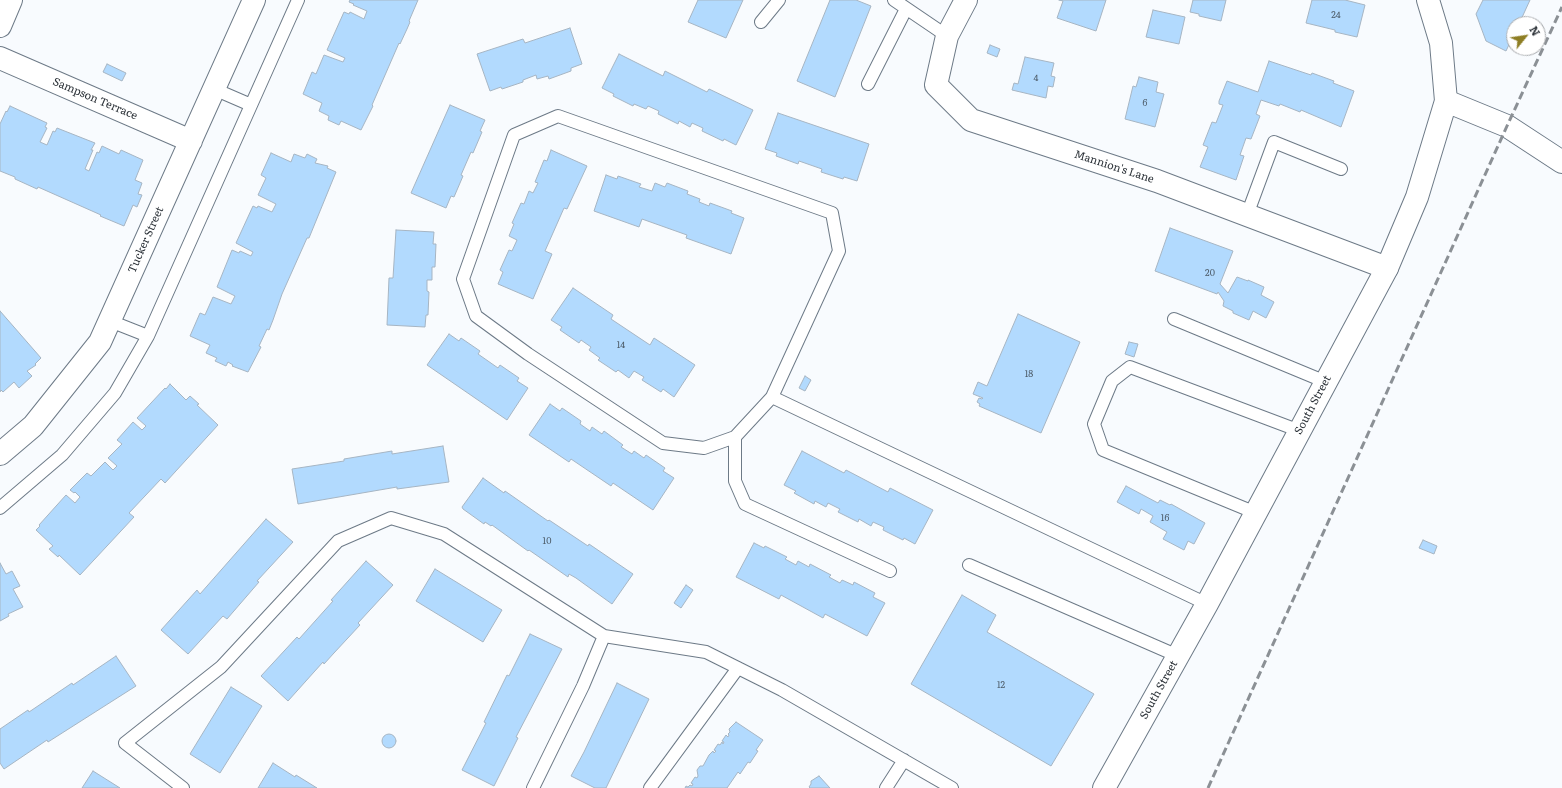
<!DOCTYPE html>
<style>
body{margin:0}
#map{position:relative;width:1562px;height:788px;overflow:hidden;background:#f8fbfe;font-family:Literata,serif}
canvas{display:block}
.north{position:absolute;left:1506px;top:16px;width:40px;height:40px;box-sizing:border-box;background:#fff;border:1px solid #abadb0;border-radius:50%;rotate:60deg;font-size:11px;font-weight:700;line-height:16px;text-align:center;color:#2d3339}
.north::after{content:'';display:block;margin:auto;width:14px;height:18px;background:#8e7e24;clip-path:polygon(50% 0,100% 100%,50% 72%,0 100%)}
</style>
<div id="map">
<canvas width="1562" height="788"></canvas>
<div class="north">N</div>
</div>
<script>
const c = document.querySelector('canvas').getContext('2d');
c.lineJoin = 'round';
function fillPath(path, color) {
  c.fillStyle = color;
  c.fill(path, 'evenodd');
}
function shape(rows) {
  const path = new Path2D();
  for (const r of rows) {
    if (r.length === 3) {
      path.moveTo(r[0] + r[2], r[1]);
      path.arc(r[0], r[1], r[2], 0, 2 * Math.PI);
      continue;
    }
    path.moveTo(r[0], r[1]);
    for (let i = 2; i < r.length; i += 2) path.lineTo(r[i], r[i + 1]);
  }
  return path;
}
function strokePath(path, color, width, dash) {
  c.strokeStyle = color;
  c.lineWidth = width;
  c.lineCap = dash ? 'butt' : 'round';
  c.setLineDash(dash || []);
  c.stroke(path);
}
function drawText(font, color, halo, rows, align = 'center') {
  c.font = font + ' Literata,serif';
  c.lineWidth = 3;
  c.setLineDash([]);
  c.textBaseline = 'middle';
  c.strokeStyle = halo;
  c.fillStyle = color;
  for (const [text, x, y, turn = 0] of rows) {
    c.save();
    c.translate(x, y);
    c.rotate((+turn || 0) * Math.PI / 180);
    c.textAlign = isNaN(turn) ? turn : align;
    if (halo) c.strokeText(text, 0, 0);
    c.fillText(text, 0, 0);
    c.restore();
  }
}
const building = shape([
 [350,0,418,0,409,21,410,22,407,29,400,44,399,43,372,105,373,106,361,130,341,121,339,125,328,120,329,116,319,111,322,103,303,94,312,72,316,74,324,55,343,62,345,58,327,50,344,12,349,14,350,12,364,19,367,11,353,5,354,4,349,2,350,0],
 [698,0,743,0,726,38,688,22,698,0],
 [830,0,856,0,871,6,835,97,797,81,830,0],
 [1059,0,1106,0,1096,31,1057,18,1063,1,1059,0],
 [1193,0,1226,0,1221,21,1199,16,1199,14,1190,12,1193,0],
 [1312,0,1345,0,1365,5,1357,37,1335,32,1335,30,1306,23,1312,0],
 [1483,0,1530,0,1519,24,1514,24,1514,34,1506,51,1486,41,1476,14,1483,0],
 [1153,10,1185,17,1179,44,1146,37,1153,10],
 [570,28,582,64,571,68,571,71,549,79,548,76,537,79,536,75,523,80,523,82,502,89,501,87,490,91,477,54,523,39,525,43,570,28],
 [990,45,1000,49,997,57,987,53,990,45],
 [619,54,663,76,665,71,707,92,709,89,753,110,736,145,724,139,723,141,702,131,703,128,692,123,690,127,679,121,678,124,658,114,659,111,648,106,646,109,634,104,633,106,613,96,614,94,602,88,619,54],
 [1025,57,1054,63,1051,76,1055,77,1053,87,1048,86,1046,98,1012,90,1014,83,1018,84,1025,57],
 [1269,61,1311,75,1312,73,1334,81,1333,83,1354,91,1341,127,1301,110,1300,112,1280,104,1279,106,1261,100,1256,114,1260,116,1251,139,1246,138,1240,155,1244,156,1236,180,1200,167,1208,147,1203,145,1212,122,1216,123,1223,105,1219,104,1219,101,1227,81,1258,92,1269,61],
 [107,64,126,73,122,81,103,72,107,64],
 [1139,77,1158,82,1156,92,1164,94,1155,127,1125,119,1133,86,1136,87,1139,77],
 [450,105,485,120,480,131,482,132,473,153,471,152,461,175,463,176,454,197,451,196,446,208,411,193,450,105],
 [10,106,47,123,45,127,47,128,40,142,47,145,53,131,55,132,57,128,95,143,91,150,93,150,85,169,89,171,97,152,99,153,102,146,119,154,121,150,143,160,135,180,142,183,138,194,142,195,137,207,133,205,124,226,100,216,101,215,38,187,37,189,15,179,15,177,0,171,0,124,6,111,7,112,10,106],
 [778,113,869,144,857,181,844,177,843,179,821,172,822,169,799,161,798,164,776,156,777,153,765,149,778,113],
 [551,150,587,166,567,209,564,208,545,251,552,254,533,299,498,284,503,272,500,270,509,250,512,251,517,240,509,236,514,224,512,223,521,203,524,204,529,191,533,193,538,183,535,182,544,160,547,161,551,150],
 [271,153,291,162,294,154,305,158,307,154,317,159,315,163,328,166,327,168,336,172,309,238,307,238,282,294,273,320,269,330,267,329,259,346,261,347,248,372,232,366,233,365,228,362,226,366,215,361,217,358,206,353,210,345,190,336,200,313,205,315,213,297,231,304,235,296,217,287,232,250,239,253,240,251,251,256,253,252,236,243,253,206,257,208,258,206,272,212,276,204,258,195,266,178,261,175,271,153],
 [606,175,617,179,618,176,641,184,639,187,652,191,655,183,665,187,667,183,688,191,687,194,700,199,699,202,709,206,710,203,732,211,731,213,744,218,731,254,686,238,687,235,642,219,639,227,594,211,606,175],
 [1170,228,1233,251,1220,284,1228,293,1237,277,1248,281,1248,280,1264,287,1261,295,1274,302,1266,318,1253,311,1249,320,1233,313,1233,311,1223,306,1224,301,1218,292,1217,294,1155,271,1170,228],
 [396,230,434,232,433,244,436,244,435,267,432,267,432,280,427,280,427,291,429,292,428,315,426,315,425,327,387,325,389,278,393,278,396,230],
 [573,288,613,315,611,319,650,345,654,338,695,365,674,397,663,389,661,392,642,380,644,377,634,371,629,378,618,370,616,372,598,360,600,358,589,350,591,347,581,340,579,343,560,330,562,327,551,320,573,288],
 [0,311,41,358,35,364,36,365,27,371,32,376,19,388,14,382,3,392,1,390,0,392,0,311],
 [1018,314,1080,342,1041,433,979,406,980,404,977,402,979,398,982,399,983,398,973,394,978,382,987,386,1018,314],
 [449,334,459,341,461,338,480,351,478,354,498,368,500,365,519,378,517,381,528,388,507,420,427,365,449,334],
 [1129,342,1138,344,1134,357,1125,354,1129,342],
 [805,376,811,380,805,391,799,388,805,376],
 [170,384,186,400,190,396,199,404,197,405,218,425,165,483,161,479,129,513,134,517,80,575,59,555,58,557,49,549,53,546,36,530,40,526,39,525,66,495,75,503,80,497,75,492,74,493,70,490,87,473,91,476,105,462,113,470,117,466,108,458,122,444,117,440,133,422,142,430,146,426,137,418,165,388,166,389,170,384],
 [550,404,560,411,562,408,581,421,580,424,590,431,592,427,602,434,604,431,623,445,621,447,632,454,634,451,644,458,646,455,665,468,663,471,674,478,653,510,613,483,611,486,571,459,569,462,529,435,550,404],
 [443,446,449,482,397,489,397,487,298,504,292,469,344,461,344,459,392,451,392,454,443,446],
 [802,451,844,473,846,470,888,492,890,488,933,510,915,544,904,538,903,540,883,530,884,527,873,522,871,526,859,519,858,522,838,512,840,509,828,503,826,507,815,501,814,504,794,493,796,491,784,485,802,451],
 [483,478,504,493,505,491,548,521,549,520,588,546,589,544,633,574,612,604,576,578,569,574,568,577,529,550,528,551,521,546,492,525,491,526,485,522,484,524,463,509,462,507,483,478],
 [1126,486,1158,503,1160,500,1170,505,1171,504,1205,523,1194,544,1188,541,1184,550,1163,539,1167,532,1150,522,1153,516,1141,509,1139,514,1117,502,1126,486],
 [266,519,293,542,257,581,259,582,227,619,223,616,188,654,161,630,197,590,200,594,266,519],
 [1423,540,1437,546,1434,554,1419,548,1423,540],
 [754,543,764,548,765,546,787,557,785,559,796,565,798,561,809,567,810,564,831,575,829,577,840,583,842,580,853,585,854,582,875,593,873,597,885,603,867,636,825,614,823,618,781,595,779,599,736,577,754,543],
 [366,561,393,585,358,623,360,625,334,653,324,664,323,662,288,701,261,676,297,637,299,639,333,601,331,600,366,561],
 [0,563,6,574,12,571,20,586,13,589,23,607,8,614,9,616,0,621,0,563],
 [435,569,502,610,483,642,416,601,435,569],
 [686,585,693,590,681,608,674,603,686,585],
 [962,595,996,615,987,632,1094,694,1051,766,911,684,962,595],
 [530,634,562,649,516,737,518,738,494,786,462,770,486,723,484,722,507,675,509,676,530,634],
 [116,656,136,686,48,742,47,740,4,769,0,763,0,729,28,710,29,712,72,683,73,685,116,656],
 [617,683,649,699,606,788,595,788,571,776,584,752,617,683],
 [231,687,262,706,220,773,190,754,231,687],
 [736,722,763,740,756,750,758,751,750,763,748,762,740,774,738,772,727,788,685,788,686,786,688,787,690,785,692,786,693,784,691,783,695,777,697,778,698,776,697,770,700,766,703,766,709,755,713,751,714,753,716,751,714,750,718,744,720,745,722,742,723,744,724,742,722,741,726,735,728,737,729,735,728,734,730,732,729,729,736,722],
 [389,741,7],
 [273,763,295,777,296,775,317,788,258,788,273,763],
 [93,771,120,788,82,788,93,771],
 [819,776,830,788,810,788,809,787,811,784,811,781,819,776]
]);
fillPath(building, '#b2dafe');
strokePath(building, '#a6b5c3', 1);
const service = shape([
 [894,0,947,36],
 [761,22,779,0],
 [868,84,906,9],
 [214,89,251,105],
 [1247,215,1274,142,1341,169],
 [1174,319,1326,382],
 [110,321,148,336],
 [772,397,1207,604],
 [735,437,704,448,663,443,528,354,476,316,463,279,514,135,558,116,832,213,839,251,772,397,735,437,735,481,745,504,890,571],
 [0,508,62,455,115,393,148,336,298,0],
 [1256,513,1103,450,1094,424,1112,381,1130,367,1300,431],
 [969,565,1178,656],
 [183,788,125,743,221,667,338,541,391,518,444,534,604,636,706,652,782,690,952,788],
 [533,788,583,686,604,636],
 [650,788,738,668],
 [886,788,904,760]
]);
const minor = shape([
 [966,0,947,36,936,85,971,120,1157,181,1387,268],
 [0,26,11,0],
 [0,58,191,141],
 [1446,101,1507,126,1562,162],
 [0,454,33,426,100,342,254,0]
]);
const secondary = shape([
 [1104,788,1207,604,1387,268,1417,197,1446,101,1441,43,1428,0]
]);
strokePath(service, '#6d7a87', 14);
strokePath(minor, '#6d7a87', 24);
strokePath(secondary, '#6d7a87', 24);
strokePath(service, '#fff', 12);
strokePath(minor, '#fff', 22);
strokePath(secondary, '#fff', 22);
strokePath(shape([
 [1208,788,1507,126,1562,7]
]), '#8b9095', 3, [8, 4]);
drawText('9px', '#4e5d6a', null, [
 ["24",1336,15],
 ["4",1036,78],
 ["6",1145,103],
 ["20",1210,273],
 ["14",621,345],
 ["18",1029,374],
 ["16",1165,518],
 ["10",547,541],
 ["12",1001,685]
]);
drawText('11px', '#2d3339', '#fff', [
 ["Sampson Terrace",95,99,23],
 ["Mannion's Lane",1114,167,18],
 ["Tucker Street",146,240,-66],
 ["South Street",1313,405,-62],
 ["South Street",1159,690,-61]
]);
</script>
